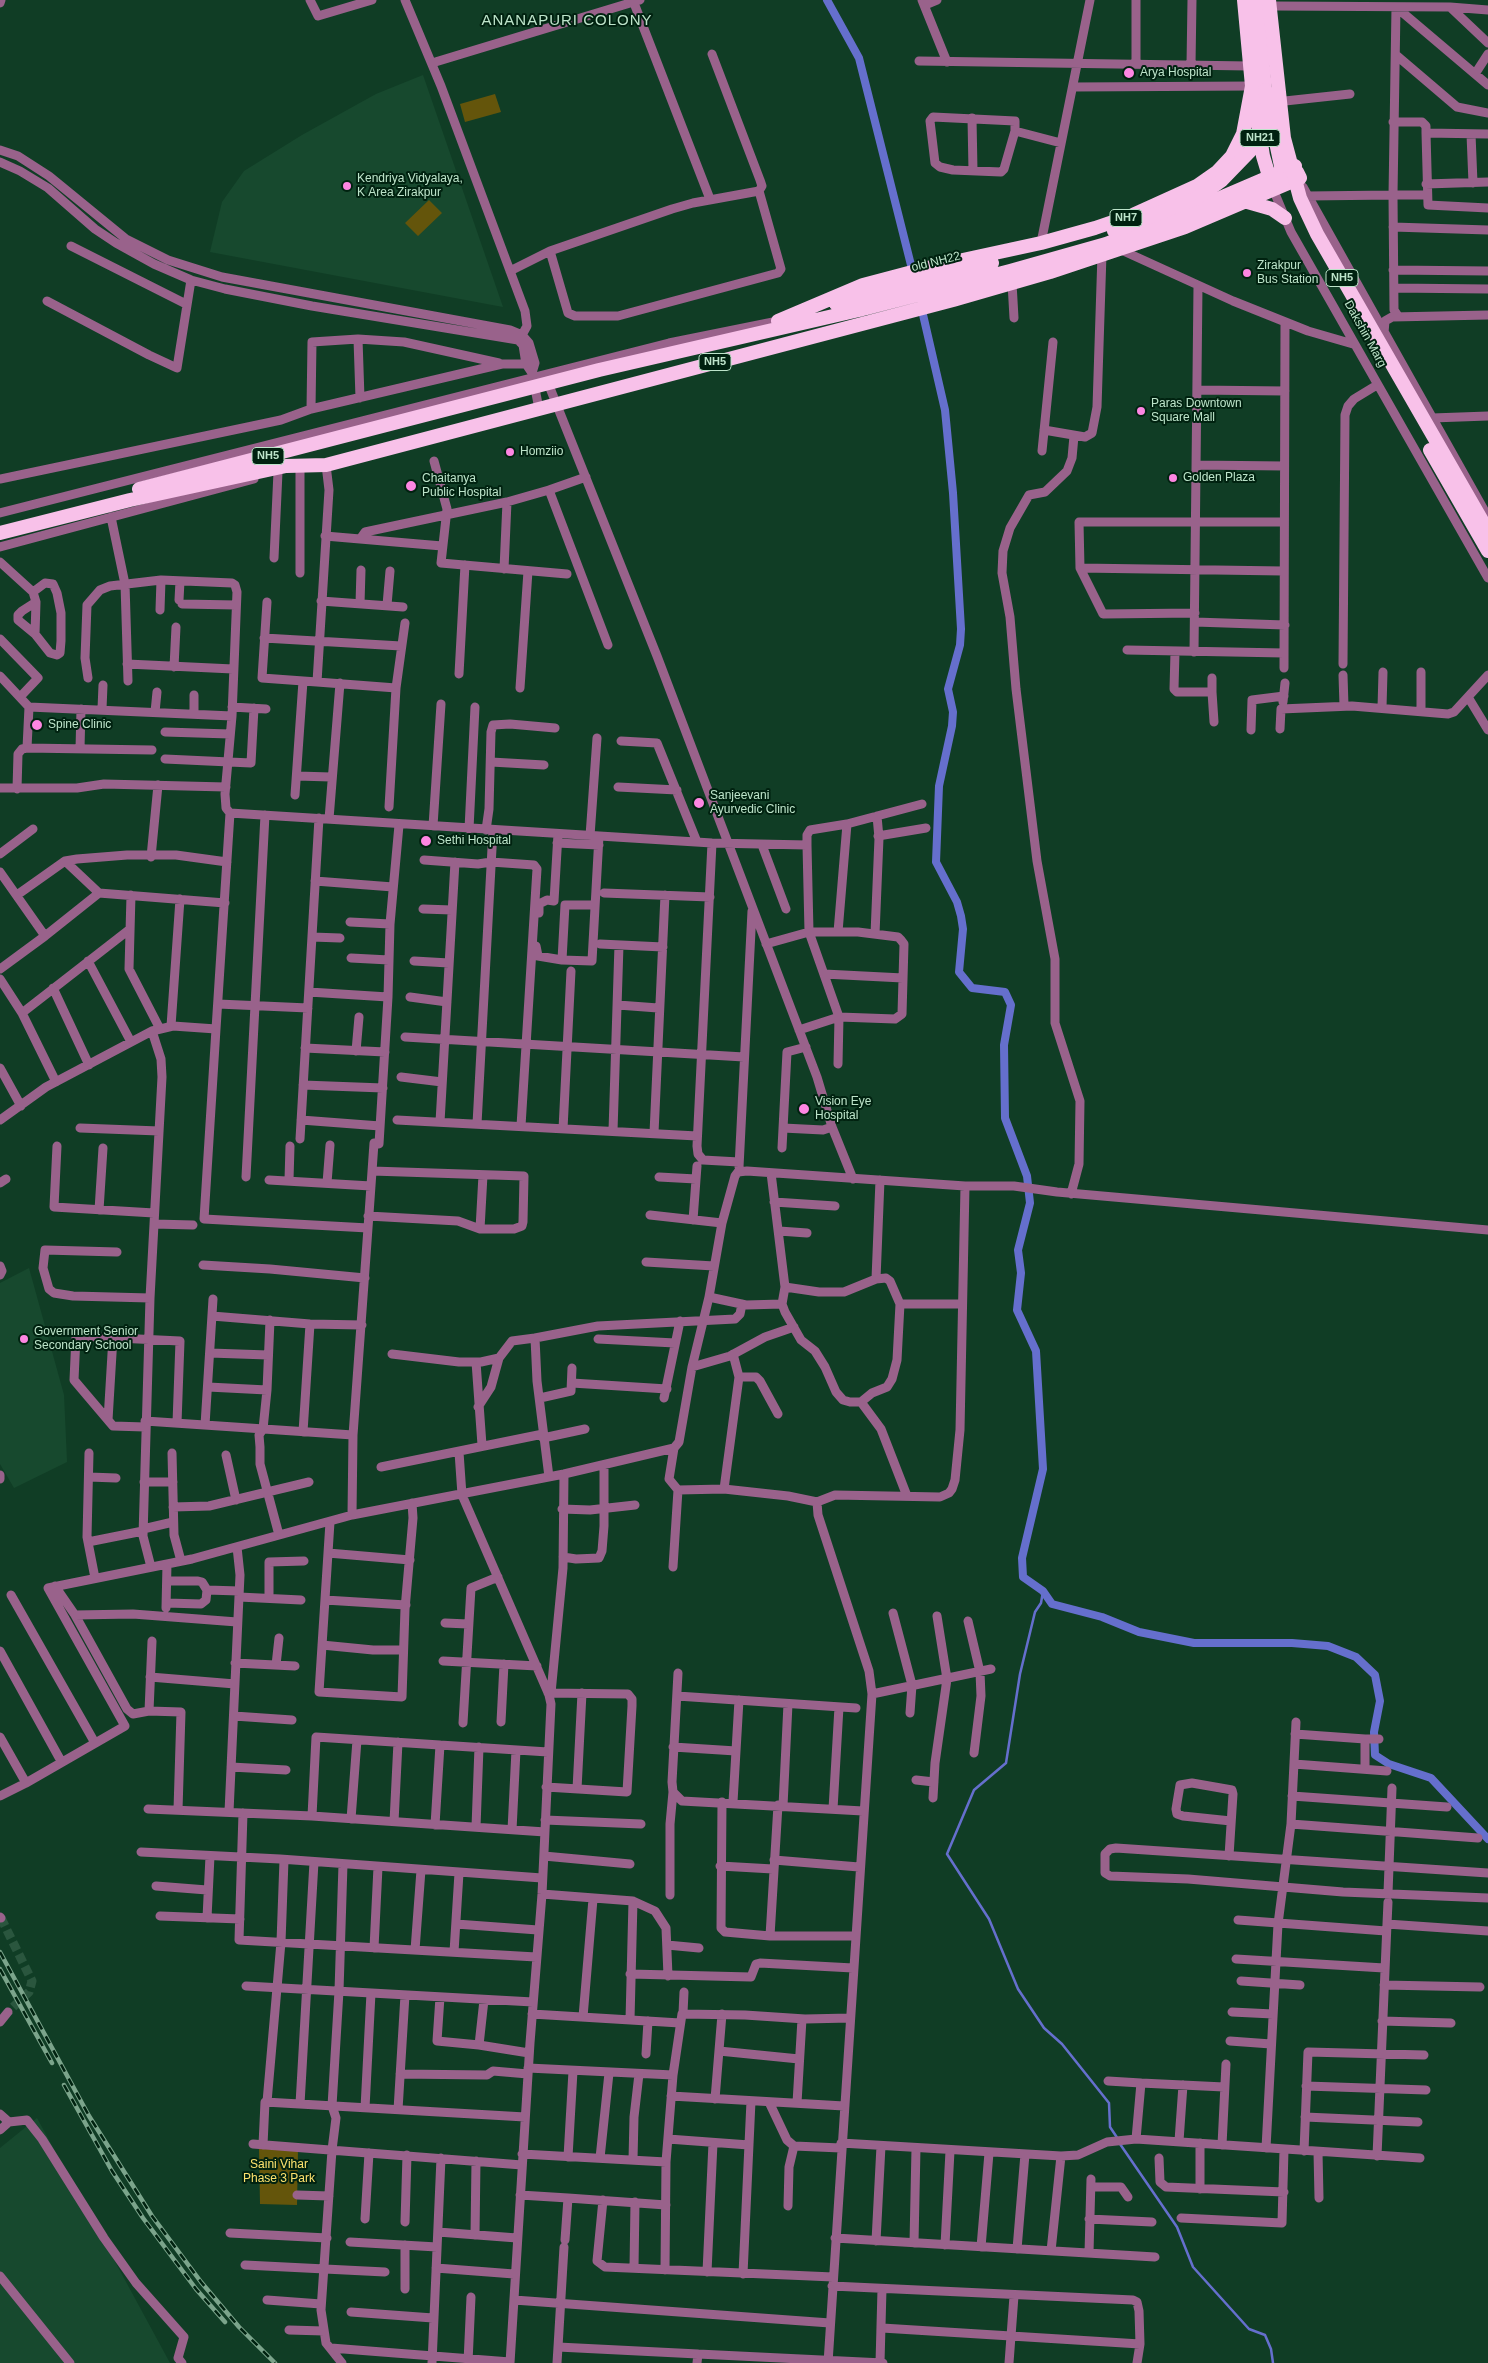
<!DOCTYPE html>
<style>
body{margin:0}
canvas{display:block;background:#103d25}
</style>
<canvas width="1488" height="2363"></canvas>
<script>
const c = document.querySelector('canvas').getContext('2d');
c.lineJoin = 'round';
function fillPath(path, color) {
  c.fillStyle = color;
  c.fill(path, 'evenodd');
}
function shape(rows) {
  const path = new Path2D();
  for (const r of rows) {
    path.moveTo(r[0], r[1]);
    for (let i = 2; i < r.length; i += 2) path.lineTo(r[i], r[i + 1]);
  }
  return path;
}
function strokePath(path, color, width, dash) {
  c.strokeStyle = color;
  c.lineWidth = width;
  c.lineCap = dash ? 'butt' : 'round';
  c.setLineDash(dash || []);
  c.stroke(path);
}
function drawText(font, color, halo, rows, align = 'center') {
  c.font = font + ' Helvetica,sans-serif';
  c.lineWidth = 4;
  c.setLineDash([]);
  c.textBaseline = 'middle';
  c.strokeStyle = halo;
  c.fillStyle = color;
  for (const [text, x, y, turn = 0] of rows) {
    c.save();
    c.translate(x, y);
    c.rotate((+turn || 0) * Math.PI / 180);
    c.textAlign = isNaN(turn) ? turn : align;
    if (halo) c.strokeText(text, 0, 0);
    c.fillText(text, 0, 0);
    c.restore();
  }
}
fillPath(shape([
 [423,75,503,307,210,252,222,202,244,171,302,135,376,94],
 [29,1268,64,1395,67,1462,14,1488,0,1464,0,1283],
 [37,2118,170,2363,0,2363,0,2148]
]), '#17492e');
fillPath(shape([
 [495,94,501,112,465,122,460,104],
 [429,200,442,213,418,236,405,223],
 [259,2148,298,2150,297,2205,260,2204]
]), '#64550b');
strokePath(shape([
 [1043,1591,1041,1603,1035,1612,1020,1674,1006,1763,974,1790,947,1854,989,1919,1018,1989,1044,2028,1062,2044,1109,2103,1110,2127,1118,2139],
 [1120,2144,1177,2227,1193,2267,1249,2329,1265,2335,1271,2349,1273,2363]
]), '#656fcd', 2.5);
strokePath(shape([
 [827,0,859,58,913,273],
 [921,306,945,410,953,493,961,629,960,645,948,689,953,712,952,726,939,786,936,862,957,902,961,916,963,929,959,972,972,988,1005,992,1011,1005,1004,1045,1005,1118,1027,1176,1030,1203,1018,1250,1021,1273,1017,1310,1036,1351,1043,1469,1022,1558,1023,1577,1043,1591,1052,1604,1102,1617,1139,1632,1194,1643,1292,1643,1328,1646,1356,1657,1375,1675,1380,1701,1374,1732,1375,1755,1389,1764,1431,1778,1488,1839]
]), '#656fcd', 8);
strokePath(shape([
 [1,1918,32,1981,29,1992,8,2012]
]), '#2a563e', 9, [9, 4.5]);
strokePath(shape([
 [310,0,318,16,372,0],
 [405,0,441,86,525,311,527,326,522,335],
 [922,0,947,62],
 [1136,0,1136,64],
 [0,3,1,0],
 [634,3,710,199],
 [925,5,937,0],
 [1275,6,1450,7,1488,10],
 [1396,7,1488,85],
 [1450,7,1488,43],
 [1396,55,1457,107,1488,113],
 [919,61,1249,66],
 [432,63,640,0],
 [1191,65,1192,0],
 [1475,74,1488,54],
 [1073,87,1252,86],
 [1285,101,1350,94],
 [972,118,973,171],
 [1393,122,1422,122,1426,126,1426,133,1488,134],
 [1015,131,1004,169,1001,172,953,170,940,167,935,163,930,121,933,117,1015,121,1015,131,1061,143],
 [1426,133,1428,205,1488,208],
 [1471,134,1473,183],
 [0,150,18,156,49,176,126,239,168,260,222,277,510,330,522,335,529,343,535,363,532,373],
 [0,162,20,171,48,188,95,229,116,243,154,264,191,280,225,289,312,306,518,340,523,345,526,364,532,373,539,409],
 [1426,184,1488,182],
 [1303,187,1488,517],
 [1273,189,1291,232,1488,578],
 [1307,196,1393,195,1396,7],
 [1393,227,1488,230],
 [1041,243,1090,0],
 [71,246,186,304],
 [1119,249,1233,301,1308,331,1353,344],
 [550,251,568,313,575,316,618,316,778,273,781,269,759,191],
 [1393,270,1488,271],
 [510,271,550,251,672,209,693,203,759,191,762,186,760,180,712,54],
 [1012,283,1014,318],
 [1394,288,1488,289],
 [47,301,149,355,177,368,191,280],
 [1398,316,1394,310,1393,195,1426,195],
 [1384,333,1385,321,1392,317,1488,315],
 [548,383,657,656,817,1077,832,1127,853,1179],
 [1197,390,1285,391],
 [360,398,358,339,404,342,499,363],
 [311,409,312,342,358,339],
 [1432,418,1488,416],
 [1044,430,1085,437,1092,433,1097,407,1102,254],
 [1042,451,1053,342],
 [434,461,447,509,441,563,567,574],
 [326,465,329,490,317,682,396,688],
 [1196,465,1284,466],
 [300,467,300,573],
 [586,477,549,490,608,645],
 [0,479,281,420,311,409,502,364,532,364],
 [0,513,669,343,778,321],
 [111,517,125,584,128,681],
 [325,536,442,546],
 [360,539,365,532,507,502,549,490],
 [0,547,254,479],
 [274,558,278,472],
 [0,562,33,592,36,602,22,611,18,615,18,620,35,634,50,653,57,655,60,653,61,641,61,613,57,593,53,584,45,583,33,592],
 [1080,568,1283,571],
 [504,569,507,502],
 [179,600,180,581],
 [321,601,403,607],
 [267,602,262,678,317,682],
 [182,604,236,605],
 [360,604,361,570],
 [387,605,390,571],
 [160,610,161,580],
 [1195,613,1103,614,1080,568,1079,522,1283,522],
 [1195,622,1285,625],
 [35,634,36,602],
 [264,638,401,646],
 [0,639,38,678,20,697],
 [1127,650,1284,653],
 [1175,652,1174,689,1177,692,1212,692,1214,722],
 [1194,652,1198,286],
 [127,664,233,669],
 [1343,664,1345,415,1348,406,1354,399,1377,385],
 [174,667,176,627],
 [1284,668,1285,322],
 [459,674,465,565],
 [1343,675,1344,706],
 [0,676,29,707],
 [88,678,85,658,87,605,100,590,110,586,161,580,232,583,235,585,237,592,232,716],
 [1212,678,1212,692],
 [520,688,528,571],
 [1468,697,1488,730],
 [1283,702,1285,683],
 [232,707,266,709],
 [1382,708,1383,672],
 [102,709,103,685],
 [1421,711,1421,672],
 [155,712,157,692],
 [194,714,194,695],
 [1280,729,1281,709,1352,706,1448,714,1454,712,1488,675],
 [1251,730,1252,700,1284,696],
 [165,732,230,734],
 [621,741,657,743,697,842],
 [80,749,81,709],
 [152,750,27,748,29,707,232,716,225,794,226,808,230,813],
 [165,759,251,763,254,708],
 [491,762,544,765],
 [297,776,331,777],
 [618,787,677,790],
 [0,788,77,788,104,784,226,787],
 [17,789,18,754,22,749,27,748],
 [295,795,303,681],
 [389,807,396,688,405,623],
 [329,819,340,683],
 [433,826,441,704],
 [469,829,475,707],
 [486,830,489,809,491,732,493,725,510,724,555,728],
 [590,836,597,738],
 [878,836,926,828],
 [557,843,599,845],
 [712,843,697,1146,698,1154,703,1160,739,1162],
 [762,845,786,909],
 [807,845,807,835,810,830,847,824],
 [0,854,33,829],
 [151,857,158,785],
 [424,860,478,864,491,862,534,865,537,869,521,1126],
 [65,861,99,893],
 [0,872,45,936,0,969],
 [315,881,393,887],
 [604,893,710,897],
 [17,895,65,861,77,859,127,855,176,855,227,862],
 [131,895,129,969,160,1029],
 [423,909,452,910],
 [539,913,539,904,547,900,554,901,558,834],
 [350,922,390,924],
 [838,932,847,824,922,804],
 [875,934,879,838,877,816],
 [45,936,99,893,225,903],
 [312,937,340,938],
 [600,944,663,947],
 [766,944,809,932,839,1017,838,1064],
 [536,946,538,956,562,960,592,961,599,836],
 [351,958,389,960],
 [562,960,565,905,594,905],
 [88,961,131,1042],
 [414,961,449,963],
 [824,974,903,978],
 [0,979,22,1013,56,1082],
 [53,988,89,1065],
 [309,992,388,997,390,924,399,825],
 [410,997,447,1002],
 [218,1004,308,1008],
 [618,1005,658,1008],
 [22,1013,130,929],
 [171,1026,180,899],
 [216,1029,204,1219,368,1228,374,1143],
 [405,1037,744,1057],
 [305,1048,385,1052],
 [356,1051,359,1017],
 [0,1068,21,1106],
 [401,1077,442,1082],
 [303,1085,383,1088],
 [0,1120,46,1087,152,1031,173,1026,216,1029,230,813,712,843,807,845,809,932,858,932,898,937,901,940,904,944,902,1014,895,1019,839,1017,799,1030],
 [301,1120,380,1126],
 [397,1120,697,1136],
 [440,1122,455,862],
 [477,1124,493,830],
 [80,1128,159,1131],
 [783,1128,823,1130,832,1127],
 [563,1129,571,971],
 [613,1131,619,945],
 [654,1133,665,895],
 [300,1139,319,818],
 [379,1144,388,997],
 [57,1146,54,1207,154,1213],
 [782,1148,787,1052,806,1047],
 [739,1167,752,911],
 [771,1173,785,1287,819,1292,844,1292,876,1279,880,1180],
 [246,1177,265,815],
 [659,1177,696,1179],
 [269,1180,371,1186],
 [289,1180,290,1146],
 [0,1183,6,1179],
 [327,1183,330,1145],
 [1071,1194,1079,1164,1080,1101,1055,1023,1055,959,1037,861,1016,689,1010,617,1002,573,1003,551,1010,528,1029,495,1045,492,1067,471,1072,458,1074,436],
 [774,1202,835,1206],
 [99,1210,103,1148],
 [650,1215,722,1223],
 [368,1216,458,1221,480,1229,514,1229,522,1226,523,1222,524,1176,372,1171],
 [693,1220,697,1166],
 [154,1224,193,1225],
 [480,1229,483,1175],
 [779,1231,807,1233],
 [117,1252,45,1250,43,1268,49,1289,54,1293,73,1296,150,1298],
 [646,1262,714,1266],
 [203,1265,270,1269,365,1278],
 [0,1266,2,1271,0,1275],
 [876,1279,886,1278,890,1281,900,1304,962,1304],
 [785,1287,782,1304,785,1312,801,1340,815,1351,825,1367,836,1392,843,1400,850,1402,861,1402,872,1393,887,1387,892,1379,897,1360,900,1304],
 [709,1297,746,1305,782,1304],
 [212,1316,310,1324,362,1325],
 [270,1320,267,1390,263,1429,259,1435,260,1447,260,1464,279,1535],
 [598,1339,675,1343],
 [210,1353,268,1355],
 [392,1354,459,1362,481,1362,499,1358,512,1341,535,1338],
 [733,1354,739,1377,756,1377,760,1381,778,1414],
 [476,1362,482,1445],
 [692,1367,730,1356,765,1337,794,1327],
 [572,1383,667,1389],
 [208,1387,267,1390],
 [540,1398,571,1391,572,1368],
 [664,1398,680,1321],
 [861,1402,881,1429,907,1496],
 [478,1407,491,1387,499,1358],
 [108,1420,113,1337],
 [145,1421,353,1435],
 [205,1425,213,1299],
 [145,1427,113,1426,74,1380,76,1336,180,1341,177,1423],
 [303,1432,310,1324],
 [543,1438,585,1429],
 [674,1448,669,1479,678,1490,724,1489,788,1496,817,1502],
 [459,1452,462,1495,549,1695,551,1704,542,1894,530,2043,510,2363],
 [89,1453,87,1537,95,1578],
 [172,1453,174,1535,181,1561],
 [226,1455,236,1500],
 [381,1467,543,1434],
 [0,1475,0,1479],
 [89,1477,116,1478],
 [549,1477,537,1381,535,1338,598,1326,735,1319,740,1314,742,1304],
 [144,1482,173,1482],
 [724,1489,739,1377],
 [173,1507,209,1506,309,1482],
 [562,1509,590,1510,635,1505],
 [352,1515,353,1435,368,1228],
 [330,1522,319,1692,402,1697,405,1609,413,1518,412,1503],
 [143,1529,173,1522],
 [88,1542,143,1531],
 [328,1553,410,1560],
 [563,1557,576,1559,599,1558,602,1551,604,1526,604,1465],
 [151,1567,143,1536,150,1298,162,1077,161,1059,152,1031],
 [673,1567,678,1490],
 [55,1586,75,1615,127,1709,133,1714,149,1711,181,1712,178,1810],
 [207,1590,239,1591],
 [11,1595,95,1743],
 [239,1597,301,1600],
 [269,1598,269,1562,304,1561],
 [325,1600,406,1605],
 [167,1603,201,1604,206,1600,207,1590,202,1582,198,1581,168,1581],
 [166,1608,167,1564],
 [893,1613,912,1685,910,1713],
 [75,1615,133,1614,237,1622],
 [968,1621,980,1672,981,1696,974,1753],
 [445,1623,468,1624],
 [322,1645,373,1650,403,1650],
 [0,1651,61,1761],
 [443,1661,537,1666],
 [235,1663,295,1666],
 [276,1665,279,1638],
 [678,1673,672,1782,673,1792,682,1801,863,1811],
 [150,1677,235,1684],
 [551,1693,563,1568,564,1474],
 [872,1694,991,1669],
 [677,1696,856,1708],
 [149,1711,152,1641],
 [234,1716,292,1720],
 [501,1722,504,1664],
 [463,1723,471,1588,498,1577],
 [1295,1734,1365,1739,1365,1769],
 [0,1737,26,1783,125,1726,48,1588,192,1559,352,1515,564,1474,674,1448,679,1442,692,1367,709,1297,722,1223,735,1176,738,1172,747,1171,965,1186,1014,1186,1057,1192,1488,1230],
 [1365,1739,1379,1739],
 [673,1747,736,1751],
 [1294,1764,1387,1771],
 [231,1767,286,1770],
 [916,1780,934,1782],
 [546,1787,627,1792,632,1706,632,1699,628,1694,548,1693],
 [577,1789,582,1693],
 [0,1796,26,1783],
 [1292,1796,1447,1807],
 [933,1798,935,1763,947,1679,937,1616],
 [722,1802,721,1928,725,1932,770,1936,855,1936],
 [733,1802,739,1700],
 [783,1806,788,1704],
 [148,1809,312,1816],
 [833,1809,839,1707],
 [229,1812,240,1575,237,1547],
 [243,1813,239,1940,536,1957],
 [351,1819,357,1740],
 [545,1820,641,1824],
 [394,1822,398,1742],
 [1291,1824,1478,1838],
 [435,1825,440,1745],
 [476,1827,479,1747],
 [512,1830,516,1750],
 [545,1832,312,1816,316,1737,548,1752],
 [141,1852,280,1859,542,1878],
 [544,1856,630,1864],
 [1229,1856,1233,1794,1232,1790,1192,1783,1180,1785,1176,1809,1177,1814,1183,1816,1231,1821],
 [774,1860,859,1867],
 [720,1866,773,1869],
 [1488,1873,1116,1848,1110,1849,1105,1854,1105,1873,1110,1876,1188,1879,1343,1892,1488,1898],
 [156,1886,207,1890],
 [1388,1893,1392,1788],
 [542,1894,633,1901,655,1911,666,1928,668,1976],
 [670,1895,670,1824,673,1792],
 [160,1916,240,1919],
 [0,1917,1,1918],
 [207,1918,210,1856],
 [1238,1920,1386,1931],
 [456,1924,538,1930],
 [1387,1924,1388,1902],
 [770,1936,778,1805],
 [667,1945,699,1948],
 [374,1948,378,1867],
 [415,1950,421,1870],
 [454,1952,459,1873],
 [1236,1959,1384,1968],
 [630,1974,751,1977,756,1964,760,1963,853,1968],
 [1241,1981,1300,1985],
 [1384,1985,1480,1987],
 [246,1986,533,2002],
 [440,1997,437,2041,479,2045,484,2000],
 [1232,2012,1273,2014],
 [683,2013,684,1992],
 [532,2014,680,2023],
 [583,2017,593,1899],
 [630,2020,633,1901],
 [1382,2021,1451,2023],
 [0,2022,8,2012],
 [1230,2041,1271,2044],
 [479,2045,529,2053],
 [719,2051,799,2059],
 [646,2054,648,2021],
 [528,2068,673,2075],
 [400,2074,487,2075,493,2071,528,2074],
 [1108,2081,1141,2083],
 [1306,2086,1426,2090],
 [671,2096,844,2106],
 [715,2099,722,2014],
 [267,2102,281,1942,284,1860],
 [769,2102,787,2140,794,2146,841,2148],
 [797,2103,802,2019],
 [300,2104,314,1862],
 [365,2108,371,1993],
 [398,2110,405,1995],
 [0,2114,9,2122],
 [1305,2117,1418,2122],
 [0,2130,9,2122,27,2120,42,2139,104,2238,136,2283,184,2337,178,2358,182,2363],
 [668,2139,749,2145],
 [1136,2139,1141,2083,1224,2087],
 [1179,2141,1183,2085],
 [841,2143,1061,2156,1078,2155,1107,2142,1136,2139,1420,2158],
 [253,2144,522,2165],
 [263,2145,265,2102,525,2117],
 [1222,2145,1226,2064],
 [1266,2148,1278,1924,1291,1824,1296,1722],
 [1304,2151,1308,2052,1424,2055],
 [1318,2152,1319,2198],
 [522,2154,666,2162,665,2270],
 [1377,2156,1387,1924,1488,1931],
 [568,2157,573,2071],
 [600,2158,609,2073],
 [1159,2158,1160,2182,1166,2187,1284,2192],
 [633,2160,634,2117,639,2074],
 [666,2162,673,2075,682,2014,745,2015,805,2019,850,2018],
 [1091,2187,1121,2187,1128,2197],
 [1200,2189,1200,2143],
 [297,2195,329,2196],
 [520,2195,568,2198,565,2240],
 [568,2198,666,2205],
 [603,2200,597,2261,605,2267,833,2277],
 [788,2206,789,2167,794,2146],
 [1181,2218,1282,2223,1284,2150],
 [365,2219,369,2153],
 [1089,2219,1152,2222],
 [405,2222,407,2155],
 [438,2232,517,2238],
 [230,2233,327,2238],
 [475,2235,476,2161],
 [835,2238,1155,2257],
 [876,2241,881,2146],
 [350,2242,437,2247],
 [914,2243,916,2148],
 [405,2245,405,2289],
 [945,2245,950,2151],
 [981,2247,989,2153],
 [1017,2249,1025,2154],
 [1051,2251,1061,2156],
 [1089,2253,1091,2179],
 [245,2265,385,2272],
 [436,2268,514,2274],
 [634,2268,635,2202],
 [707,2272,713,2143],
 [743,2274,751,2101],
 [0,2276,70,2363],
 [832,2286,1133,2300,1137,2302,1139,2311,1140,2344,1137,2363],
 [267,2300,321,2304],
 [514,2300,830,2323],
 [351,2312,433,2318],
 [882,2328,1140,2344],
 [289,2330,324,2331],
 [558,2347,564,2247],
 [331,2348,510,2362],
 [468,2362,471,2297],
 [342,2363,326,2343,321,2310,332,2150,336,2118,332,2106,339,1991,343,1864],
 [432,2363,441,2158],
 [557,2363,558,2347,698,2354],
 [697,2363,698,2354,883,2363],
 [828,2363,872,1694,869,1671,818,1515,817,1502,835,1495,940,1497,949,1493,952,1489,955,1480,960,1430,965,1186],
 [880,2363,882,2289],
 [1009,2363,1014,2296]
]), '#99628b', 9);
strokePath(shape([
 [1244,0,1252,86,1263,156,1272,186],
 [1257,0,1265,90],
 [1244,201,1272,209,1285,218],
 [836,304,992,263],
 [778,321,863,285,935,266,1041,243,1095,228,1133,215,1197,186,1217,172,1232,156,1243,134,1252,86],
 [139,489,599,370,859,310,1010,271,1106,244,1176,217,1295,166],
 [0,533,130,500,286,466,326,465,953,300,1050,272,1185,227,1300,178,1297,172]
]), '#f8c1e9', 14);
const rail = shape([
 [0,1952,89,2116,152,2216,201,2282,239,2327,275,2363],
 [0,1969,52,2063],
 [64,2085,112,2171,143,2218,196,2289,225,2322]
]);
strokePath(rail, '#7ba48b', 4.5);
strokePath(rail, '#002210', 2.5, [8]);
strokePath(shape([
 [1269,0,1284,138,1300,198,1317,234,1488,531],
 [1265,90,1281,166],
 [1114,231,1197,198,1222,180,1254,147,1264,124,1264,110],
 [1430,450,1488,551]
]), '#f8c1e9', 14);
for (const [x, y, r, color] of [
 [1129,73,6,"#fd86e2"],
 [347,186,5,"#fd86e2"],
 [1247,273,5,"#fd86e2"],
 [1141,411,5,"#fd86e2"],
 [510,452,5,"#fd86e2"],
 [1173,478,5,"#fd86e2"],
 [411,486,6,"#fd86e2"],
 [37,725,6,"#fd86e2"],
 [699,803,6,"#fd86e2"],
 [426,841,6,"#fd86e2"],
 [804,1109,6,"#fd86e2"],
 [24,1339,5,"#fd86e2"]
]) {
  const dot = new Path2D();
  dot.arc(x, y, r, 0, 2 * Math.PI);
  c.fillStyle = color;
  c.fill(dot);
  strokePath(dot, '#002210', 2);
}
for (const [x, y, w] of [
 [1260,138,40],
 [1126,218,32],
 [1342,278,32],
 [715,362,32],
 [268,456,32]
]) {
  const box = new Path2D();
  box.roundRect(x - w / 2, y - 8.5, w, 17, 4);
  c.fillStyle = '#002210';
  c.fill(box);
  strokePath(box, '#bde4ca', 1);
}
drawText('bold 11px', '#bde4ca', null, [
 ["NH21",1260,138],
 ["NH7",1126,218],
 ["NH5",1342,278],
 ["NH5",715,362],
 ["NH5",268,456]
]);
drawText('12px', '#bde4ca', '#002210', [
 ["Arya Hospital",1140,73],
 ["Kendriya Vidyalaya,",357,179],
 ["K Area Zirakpur",357,193],
 ["Zirakpur",1257,266],
 ["Bus Station",1257,280],
 ["Paras Downtown",1151,404],
 ["Square Mall",1151,418],
 ["Homziio",520,452],
 ["Golden Plaza",1183,478],
 ["Chaitanya",422,479],
 ["Public Hospital",422,493],
 ["Spine Clinic",48,725],
 ["Sanjeevani",710,796],
 ["Ayurvedic Clinic",710,810],
 ["Sethi Hospital",437,841],
 ["Vision Eye",815,1102],
 ["Hospital",815,1116],
 ["Government Senior",34,1332],
 ["Secondary School",34,1346]
], 'left');
drawText('12px', '#bde4ca', '#002210', [
 ["old NH22",936,262,-14],
 ["Dakshin Marg",1365,334,61]
]);
drawText('12px', '#fde26e', '#002210', [
 ["Saini Vihar",279,2165],
 ["Phase 3 Park",279,2179]
]);
c.letterSpacing = '1px';
drawText('15px', '#bde4ca', '#002210', [
 ["ANANAPURI COLONY",567,21]
]);
c.letterSpacing = '0px';
</script>
